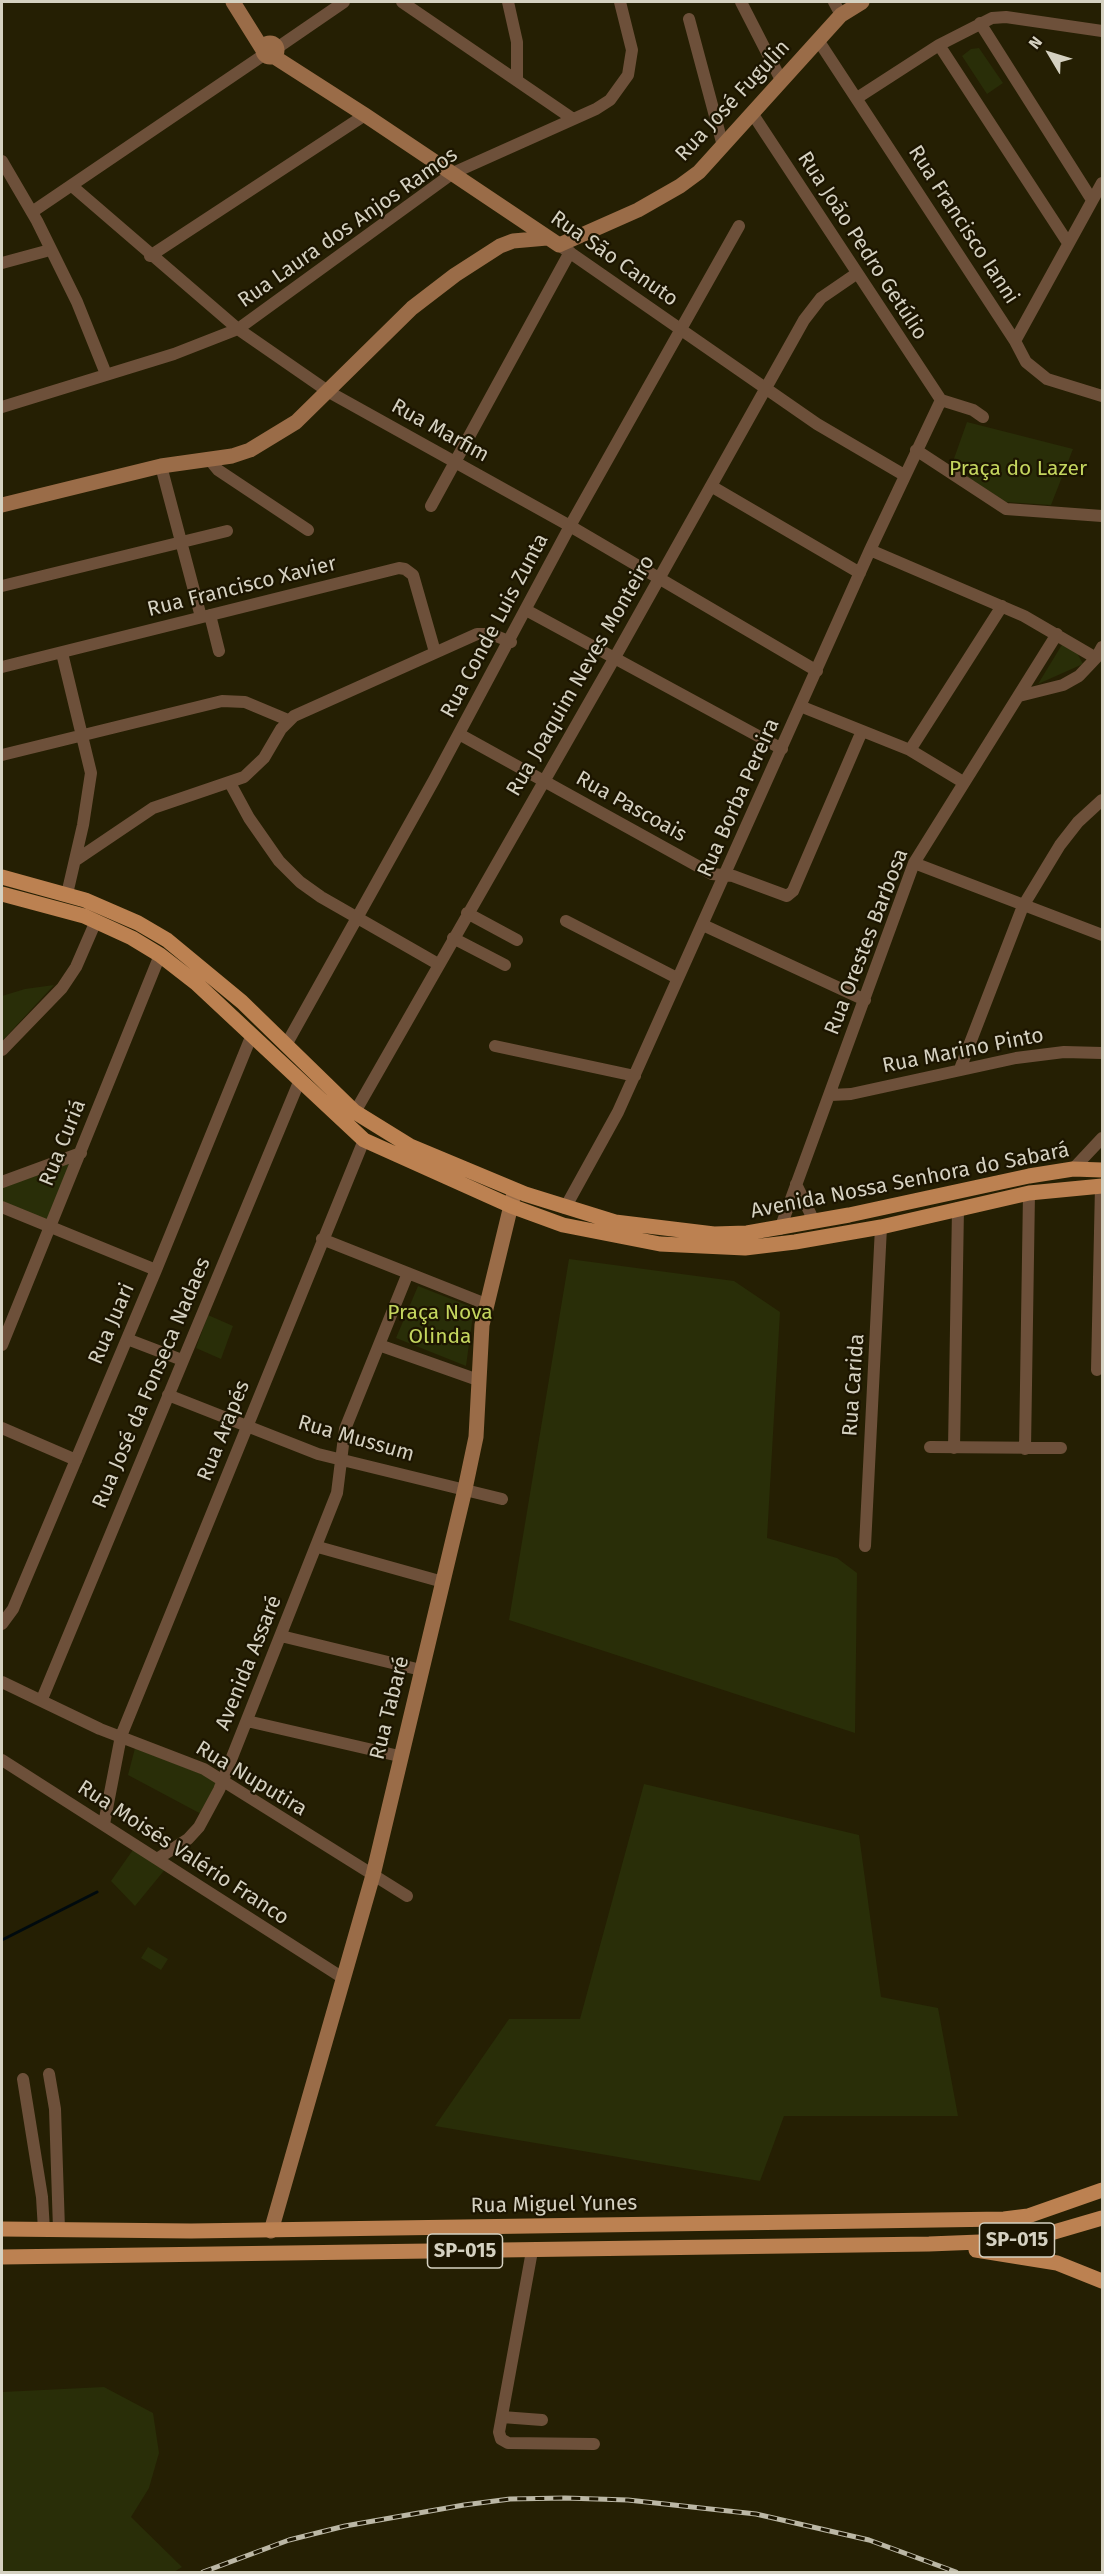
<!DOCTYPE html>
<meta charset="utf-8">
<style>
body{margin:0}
#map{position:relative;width:1104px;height:2574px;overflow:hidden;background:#251f03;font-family:"Fira Sans",sans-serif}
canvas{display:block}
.frame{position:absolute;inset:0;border:3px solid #d5d1c1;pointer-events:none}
.north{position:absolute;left:1020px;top:24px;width:60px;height:60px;-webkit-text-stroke:4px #1c1500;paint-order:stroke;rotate:308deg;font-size:16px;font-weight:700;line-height:24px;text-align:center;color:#d5d1c1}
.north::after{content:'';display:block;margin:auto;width:21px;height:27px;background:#d5d1c1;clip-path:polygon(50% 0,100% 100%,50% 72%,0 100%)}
</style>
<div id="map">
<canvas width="1104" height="2574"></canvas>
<div class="frame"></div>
<div class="north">N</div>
</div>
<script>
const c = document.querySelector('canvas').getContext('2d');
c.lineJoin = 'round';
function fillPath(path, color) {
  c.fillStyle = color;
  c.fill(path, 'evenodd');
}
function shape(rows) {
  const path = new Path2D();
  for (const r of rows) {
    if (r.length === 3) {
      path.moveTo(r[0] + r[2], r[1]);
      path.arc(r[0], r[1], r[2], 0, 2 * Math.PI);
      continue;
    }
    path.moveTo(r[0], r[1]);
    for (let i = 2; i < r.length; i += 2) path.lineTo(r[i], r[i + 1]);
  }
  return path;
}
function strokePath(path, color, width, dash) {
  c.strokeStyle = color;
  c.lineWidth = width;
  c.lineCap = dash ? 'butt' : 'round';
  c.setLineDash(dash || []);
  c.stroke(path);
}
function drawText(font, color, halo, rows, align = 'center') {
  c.font = font + ' "Fira Sans",sans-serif';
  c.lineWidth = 4.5;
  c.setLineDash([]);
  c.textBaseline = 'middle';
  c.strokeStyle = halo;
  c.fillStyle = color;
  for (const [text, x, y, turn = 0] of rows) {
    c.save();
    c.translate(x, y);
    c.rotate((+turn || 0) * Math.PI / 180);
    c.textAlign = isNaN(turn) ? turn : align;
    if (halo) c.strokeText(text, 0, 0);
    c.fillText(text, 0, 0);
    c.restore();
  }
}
fillPath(shape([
 [979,48,1003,83,987,94,962,56,971,49],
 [967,422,1073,449,1051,505,1006,502,951,467],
 [1063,643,1076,651,1083,664,1038,684],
 [54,985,2,1041,2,996,25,989],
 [73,1159,48,1222,2,1201,2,1187],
 [569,1259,734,1281,780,1312,767,1538,837,1558,857,1573,855,1733,509,1620],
 [418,1286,474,1308,466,1366,396,1338],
 [208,1315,233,1326,221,1359,196,1348],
 [135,1748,212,1778,217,1785,203,1815,128,1775],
 [644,1784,859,1835,881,1997,938,2008,958,2116,784,2116,760,2181,435,2126,509,2019,580,2019],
 [135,1847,167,1867,135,1906,111,1881],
 [148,1947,168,1959,161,1970,141,1958],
 [104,2387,153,2413,159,2453,149,2488,131,2517,182,2567,174,2572,2,2572,2,2392]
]), '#292e08');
strokePath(shape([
 [2,1940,97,1892]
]), '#000a0e', 3);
strokePath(shape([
 [402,2,573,119],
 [508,2,517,42,517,79],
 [741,2,781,80],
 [834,2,841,15],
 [689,19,723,146],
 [980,23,1092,200],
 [818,40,1015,341,1026,362,1047,379,1102,396],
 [939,45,1068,243],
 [277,48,344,2],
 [857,98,939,45,992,18,1006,17,1102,31],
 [752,113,941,400],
 [2,161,37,221,77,302,106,374],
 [72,186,238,329,329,392,570,526,817,671],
 [32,212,265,54],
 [559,245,817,424,904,475],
 [150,256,365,115],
 [2,263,50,250],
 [1015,341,1102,183],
 [941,400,973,410,983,417],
 [2,407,174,354,238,329,453,173,596,109,610,100,628,75,632,50,620,2],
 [916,450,1006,509,1102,516],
 [209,459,218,470,308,530],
 [161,466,201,617],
 [711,486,860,573],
 [431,506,570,252],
 [870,550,1024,616,1096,658],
 [2,586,227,531],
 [526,610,782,749],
 [210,615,219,651],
 [62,653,91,773,83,825,67,894],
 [2,667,399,568,405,569,413,575,435,652],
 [1019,696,1063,685,1079,676,1096,658,1102,647],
 [800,706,910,750,963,782],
 [459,734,712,874,733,876,787,896,793,891,862,731],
 [910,750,1002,606],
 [2,755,222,701,245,702,288,720],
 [230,783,249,818,279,861,300,882,321,897,438,964],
 [76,860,153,808,244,777,264,758,281,729,294,716,477,634,491,634,511,642],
 [914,863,1102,935],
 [467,913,517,940],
 [566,921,677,978],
 [703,925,865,1000],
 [453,938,505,965],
 [286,1045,434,780,570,526,739,226],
 [495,1046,635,1076],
 [2,1050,62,988,76,967,96,921],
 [960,1069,1023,906,1060,845,1078,822,1102,800],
 [831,1095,851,1094,1016,1058,1064,1052,1102,1053],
 [355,1112,614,659,804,320,821,298,856,274],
 [1073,1169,1102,1138],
 [2,1182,81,1153],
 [796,1184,814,1221],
 [2,1207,156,1270],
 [565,1208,618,1112,870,550,941,400],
 [780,1229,914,863,1057,634],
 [322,1239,486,1304],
 [127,1339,182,1360],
 [2,1345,160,955],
 [379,1345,478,1380],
 [1097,1370,1101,1186],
 [168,1395,318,1454,502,1499],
 [2,1428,76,1460],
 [930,1447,1061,1448],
 [954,1448,958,1208],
 [1025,1449,1029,1193],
 [865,1546,881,1227],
 [318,1547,443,1582],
 [2,1624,13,1609,156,1270,251,1037],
 [281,1636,421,1670],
 [2,1682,100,1729,204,1769,407,1896],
 [42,1699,299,1082],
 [247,1721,399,1756],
 [2,1760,343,1978],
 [104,1824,121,1736,364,1140],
 [157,1859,188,1839,199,1827,219,1790,337,1493,345,1429,408,1273],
 [49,2074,55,2109,59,2229],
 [23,2079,42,2197,44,2230],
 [532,2251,499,2432,501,2439,508,2443,594,2444],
 [502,2417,542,2420]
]), '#6d503a', 12);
strokePath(shape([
 [233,2,263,50],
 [270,50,7],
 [273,56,365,115,559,245,638,210,680,186,699,172,841,15,862,2],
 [2,505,161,466,232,456,250,450,296,422,412,308,455,275,500,246,513,241,547,238],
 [271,2231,373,1875,465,1489,476,1437,482,1325,514,1193]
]), '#9a6c48', 15);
strokePath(shape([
 [2,877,85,900,138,923,167,940,242,1002,355,1112,410,1146,525,1194,615,1222,714,1234,747,1233,849,1215,1029,1176,1073,1169,1102,1170],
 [2,894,84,916,132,938,160,955,196,983,364,1140,511,1206,563,1225,660,1244,745,1248,795,1242,881,1227,1029,1193,1102,1186],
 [2,2229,191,2231,1004,2219,1028,2216,1102,2190],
 [976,2250,1057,2263,1102,2281],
 [2,2257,929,2244,1005,2241,1037,2237,1102,2218]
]), '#bc8151', 15);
const rail = shape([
 [203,2572,289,2540,345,2526,464,2505,510,2499,565,2498,628,2500,756,2514,869,2540,956,2572]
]);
strokePath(rail, '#bbb7a5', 5);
strokePath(rail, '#1c1500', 3, [9]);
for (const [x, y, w] of [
 [1017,2240,75],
 [465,2251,75]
]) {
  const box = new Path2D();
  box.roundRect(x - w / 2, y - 17, w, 34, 4.5);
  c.fillStyle = '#1c1500';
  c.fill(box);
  strokePath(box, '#d5d1c1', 1.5);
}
drawText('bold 20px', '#d5d1c1', null, [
 ["SP-015",1017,2240],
 ["SP-015",465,2251]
]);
drawText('21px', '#d5d1c1', '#1c1500', [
 ["Rua José Fugulin",733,101,-47],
 ["Rua Francisco Ianni",963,225,57],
 ["Rua Laura dos Anjos Ramos",348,228,-35],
 ["Rua João Pedro Getúlio",862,246,57],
 ["Rua São Canuto",614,259,35],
 ["Rua Marfim",440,431,29],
 ["Rua Francisco Xavier",242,587,-14],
 ["Rua Conde Luis Zunta",495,626,-62],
 ["Rua Joaquim Neves Monteiro",581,676,-60],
 ["Rua Borba Pereira",739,798,-66],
 ["Rua Pascoais",631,807,29],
 ["Rua Orestes Barbosa",867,942,-69],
 ["Rua Marino Pinto",963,1051,-11],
 ["Rua Curiá",63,1143,-68],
 ["Avenida Nossa Senhora do Sabará",910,1181,-11],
 ["Rua Juari",112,1324,-67],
 ["Rua José da Fonseca Nadaes",152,1383,-67],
 ["Rua Carida",854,1385,-86],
 ["Rua Arapés",224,1431,-68],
 ["Rua Mussum",356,1439,16],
 ["Avenida Assaré",249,1663,-68],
 ["Rua Tabaré",390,1708,-76],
 ["Rua Nuputira",251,1779,31],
 ["Rua Moisés Valério Franco",183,1853,33],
 ["Rua Miguel Yunes",554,2205,-1]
]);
drawText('21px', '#c4d55e', '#1c1500', [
 ["Praça do Lazer",1018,469],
 ["Praça Nova",440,1313],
 ["Olinda",440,1337]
]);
</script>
